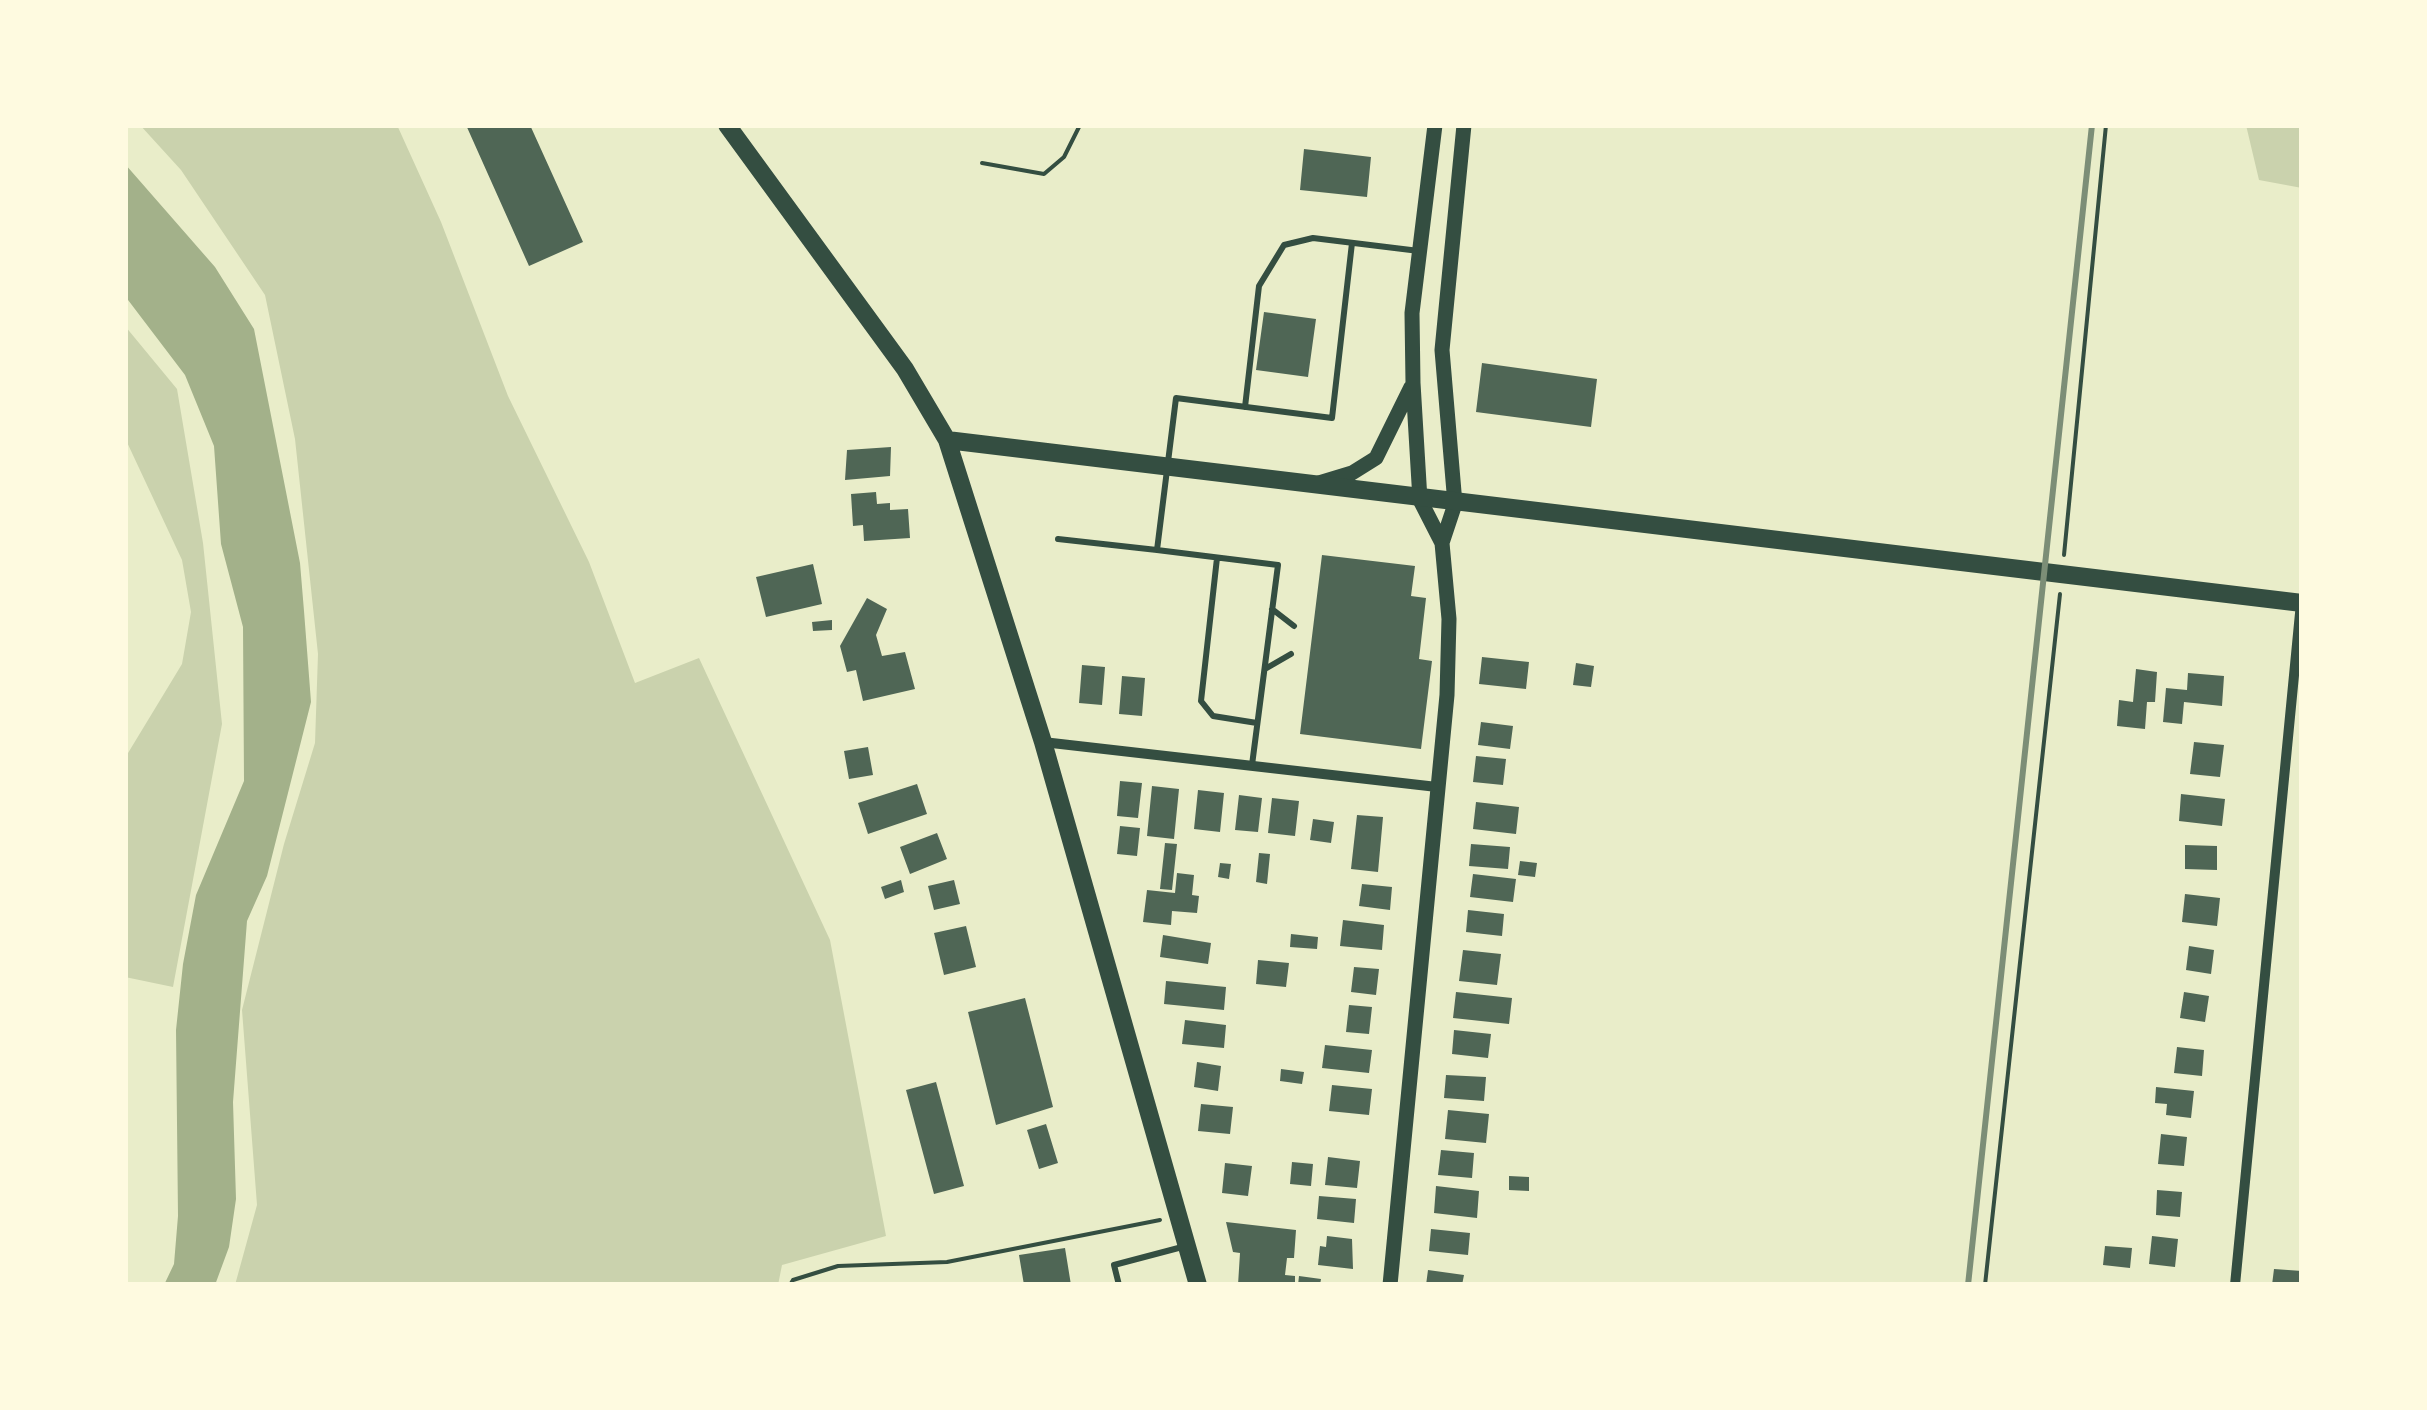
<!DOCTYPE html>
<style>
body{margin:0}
#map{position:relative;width:2427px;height:1410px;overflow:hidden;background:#e9edc9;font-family:"Crimson Pro",serif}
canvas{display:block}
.frame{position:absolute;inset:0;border:128px solid #fefae0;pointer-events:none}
</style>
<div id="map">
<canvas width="2427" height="1410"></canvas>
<div class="frame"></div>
</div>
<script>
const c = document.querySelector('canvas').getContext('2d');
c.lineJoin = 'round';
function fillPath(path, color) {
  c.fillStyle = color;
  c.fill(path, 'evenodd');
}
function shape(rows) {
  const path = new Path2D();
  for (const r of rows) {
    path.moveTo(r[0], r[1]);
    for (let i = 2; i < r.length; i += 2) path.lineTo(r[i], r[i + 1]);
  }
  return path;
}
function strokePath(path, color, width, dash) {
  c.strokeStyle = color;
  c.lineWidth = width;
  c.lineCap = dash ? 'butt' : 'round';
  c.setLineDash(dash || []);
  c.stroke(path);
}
fillPath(shape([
 [140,125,397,125,441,222,508,396,589,562,635,683,699,658,830,940,886,1236,782,1265,778,1285,235,1285,257,1205,242,1010,284,844,315,743,318,654,295,439,265,295,181,170],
 [2246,125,2302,125,2302,188,2259,180],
 [125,326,177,389,203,543,222,724,173,987,125,977,125,758,182,664,191,612,182,560,125,438]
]), '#cad2ad');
fillPath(shape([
 [125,164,215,267,254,329,300,563,304,611,311,702,267,876,247,921,233,1102,236,1199,229,1247,215,1285,164,1285,174,1264,178,1216,176,1030,183,964,196,895,244,781,243,627,221,544,214,446,185,375,125,296]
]), '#a3b18a');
fillPath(shape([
 [466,125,530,125,583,242,529,266],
 [1304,149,1371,157,1367,197,1300,190],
 [1264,312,1316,319,1308,377,1256,370],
 [1482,363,1597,379,1591,427,1476,412],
 [891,447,890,476,845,480,847,450],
 [876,492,877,504,890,503,890,510,908,509,910,538,864,541,863,525,853,526,851,494],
 [1322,555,1415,566,1411,596,1426,598,1419,659,1432,661,1421,749,1300,734],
 [813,564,822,604,766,617,756,577],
 [867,598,887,609,876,635,882,656,905,652,915,689,863,701,856,670,847,672,840,646],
 [832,620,832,630,813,631,812,622],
 [1482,657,1529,662,1526,689,1479,684],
 [1576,663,1594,666,1591,687,1573,685],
 [1082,665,1105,667,1102,705,1079,703],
 [2136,669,2157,672,2155,702,2147,702,2145,729,2117,726,2119,700,2133,702],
 [2188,673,2224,676,2222,706,2184,702,2182,724,2163,722,2166,688,2187,690],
 [1122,676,1145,678,1142,716,1119,714],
 [1481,722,1513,726,1510,749,1478,745],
 [2194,742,2224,745,2220,777,2190,774],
 [868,747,873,775,849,779,844,751],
 [1476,756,1506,759,1503,785,1473,782],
 [1120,781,1142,783,1138,818,1117,816],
 [917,784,927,814,868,834,858,803],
 [1152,786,1179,789,1174,839,1147,836],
 [1198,790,1224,793,1220,832,1194,829],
 [2181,794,2225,799,2222,826,2179,821],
 [1239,795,1262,798,1258,832,1235,830],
 [1272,798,1299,801,1295,836,1268,833],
 [1476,802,1519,807,1516,834,1473,829],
 [1357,815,1383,817,1378,872,1351,869],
 [1313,819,1334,822,1331,843,1310,840],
 [1120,826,1140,828,1137,856,1117,854],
 [937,833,947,859,910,874,900,847],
 [1165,843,1177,844,1172,890,1160,889],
 [1471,844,1510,847,1508,869,1469,866],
 [2185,845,2217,846,2217,870,2185,869],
 [1259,853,1270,854,1267,884,1256,882],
 [1520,861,1537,863,1535,877,1518,875],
 [1220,863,1231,864,1229,879,1218,877],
 [1177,873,1194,875,1192,895,1199,896,1197,913,1172,911,1171,925,1143,922,1147,890,1175,893],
 [1473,874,1516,879,1513,902,1470,897],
 [901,880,904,892,885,899,881,887],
 [954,880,960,904,934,910,928,886],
 [1362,884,1392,887,1390,910,1359,906],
 [2185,894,2220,898,2217,926,2182,922],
 [1468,910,1504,914,1502,936,1466,932],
 [1343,920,1384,925,1382,950,1340,946],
 [966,926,976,967,944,975,934,933],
 [1291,934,1318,937,1317,949,1290,947],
 [1163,935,1211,943,1208,964,1160,957],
 [2189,946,2214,950,2211,974,2186,970],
 [1463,950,1501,954,1497,985,1459,981],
 [1258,960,1289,963,1286,987,1256,984],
 [1354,967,1379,969,1376,995,1351,992],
 [1166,981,1226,987,1224,1010,1164,1004],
 [1456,992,1512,998,1509,1024,1453,1018],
 [2184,992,2209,996,2205,1022,2180,1018],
 [1025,998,1053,1107,996,1125,968,1012],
 [1349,1005,1372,1007,1369,1034,1346,1032],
 [1185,1020,1226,1025,1224,1048,1182,1044],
 [1454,1030,1491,1034,1488,1058,1452,1054],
 [1325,1045,1372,1050,1369,1073,1322,1068],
 [2177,1047,2204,1050,2202,1076,2174,1073],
 [1197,1062,1221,1066,1218,1091,1194,1087],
 [1281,1069,1304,1072,1302,1084,1280,1081],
 [1446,1075,1486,1077,1484,1101,1444,1098],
 [936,1082,964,1186,934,1194,906,1090],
 [1332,1085,1372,1089,1369,1115,1329,1111],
 [2156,1087,2194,1091,2191,1118,2166,1115,2167,1104,2155,1103],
 [1201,1104,1233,1107,1230,1134,1198,1131],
 [1448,1110,1489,1114,1486,1143,1445,1139],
 [1046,1124,1058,1163,1039,1169,1027,1130],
 [2161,1134,2187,1137,2184,1166,2158,1164],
 [1441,1150,1474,1153,1472,1178,1438,1175],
 [1328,1157,1360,1161,1357,1188,1325,1185],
 [1292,1162,1313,1164,1311,1186,1290,1184],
 [1225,1163,1252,1166,1248,1196,1222,1193],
 [1509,1176,1529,1177,1529,1191,1509,1190],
 [1436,1186,1479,1191,1477,1218,1434,1213],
 [2157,1190,2182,1192,2180,1217,2156,1215],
 [1319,1196,1356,1199,1354,1223,1317,1219],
 [1226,1222,1296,1230,1294,1258,1287,1258,1285,1275,1295,1276,1295,1285,1238,1285,1240,1253,1233,1252],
 [1431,1229,1470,1233,1468,1255,1429,1251],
 [1327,1236,1352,1239,1353,1269,1318,1265,1320,1246,1326,1247],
 [2152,1236,2178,1239,2175,1267,2149,1264],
 [2105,1246,2132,1248,2130,1268,2103,1265],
 [1065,1248,1071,1285,1024,1285,1019,1255],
 [2274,1269,2302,1271,2302,1285,2272,1285],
 [1428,1270,1464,1275,1462,1285,1426,1285],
 [1299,1276,1321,1279,1320,1285,1298,1285]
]), '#4f6655');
strokePath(shape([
 [982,163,1044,174,1064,157,1080,125],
 [2064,555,2106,125],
 [790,1285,793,1280,838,1266,947,1262,1160,1220],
 [1985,1285,2060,594]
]), '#344e41', 4);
strokePath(shape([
 [1245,407,1259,286,1284,245,1313,238,1419,251],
 [1058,539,1157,550],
 [1217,558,1201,701,1213,716,1257,723],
 [1272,609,1294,626],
 [1265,669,1291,654],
 [1252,765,1278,565,1157,550,1176,398,1332,418,1352,243],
 [1119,1285,1114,1265,1186,1246]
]), '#344e41', 6);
strokePath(shape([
 [1043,742,1437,787],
 [2235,1285,2301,603]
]), '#344e41', 10);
strokePath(shape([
 [1319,483,1352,473,1376,458,1411,387],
 [1442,543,1455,504,1442,350,1464,125],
 [1390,1285,1447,695,1449,619,1442,543,1420,500,1413,383,1412,313,1435,125]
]), '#344e41', 15);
strokePath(shape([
 [727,125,905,369,947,440,1043,742,1198,1285],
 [947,440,2302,603]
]), '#344e41', 18);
strokePath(shape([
 [1968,1285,2092,125]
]), '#7c8e77', 6);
</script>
